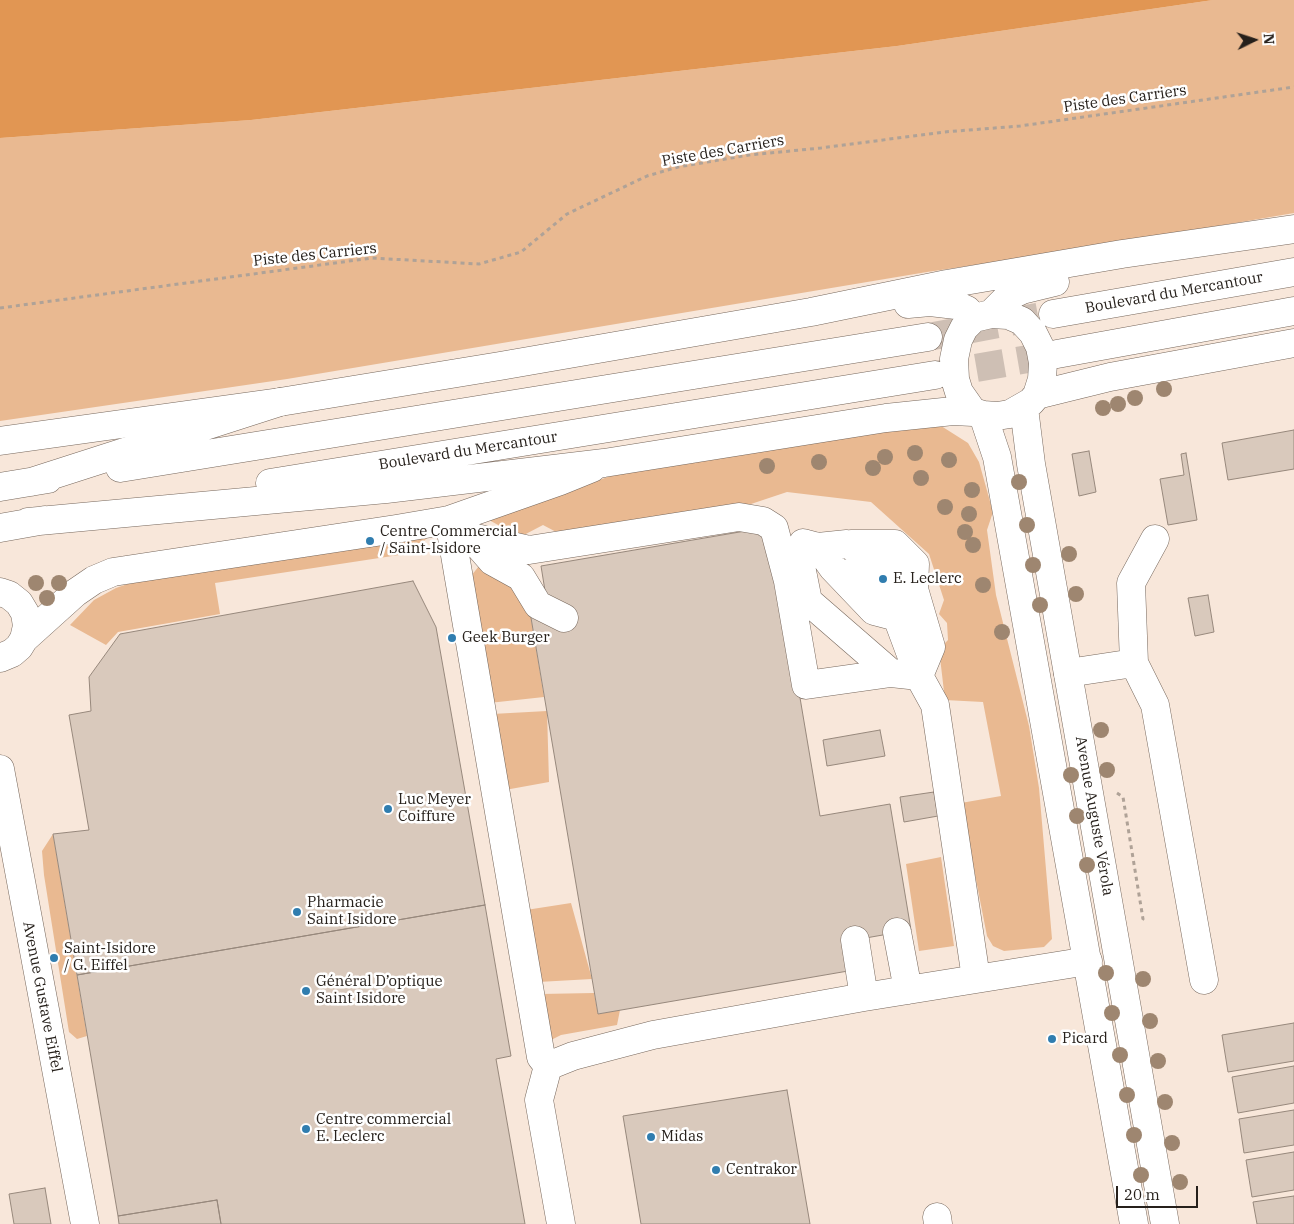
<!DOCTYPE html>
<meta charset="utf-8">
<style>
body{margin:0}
#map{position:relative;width:1294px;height:1224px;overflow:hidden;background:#f8e7da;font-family:"IBM Plex Serif",serif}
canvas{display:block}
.north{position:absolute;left:1229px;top:15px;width:50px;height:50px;-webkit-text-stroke:4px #fff;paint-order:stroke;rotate:86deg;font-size:14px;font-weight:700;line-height:20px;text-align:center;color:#26201b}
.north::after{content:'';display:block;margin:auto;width:18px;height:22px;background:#26201b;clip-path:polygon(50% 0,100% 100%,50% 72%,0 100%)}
.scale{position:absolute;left:1116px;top:1186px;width:82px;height:22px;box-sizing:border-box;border:2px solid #26201b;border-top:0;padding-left:6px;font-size:15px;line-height:18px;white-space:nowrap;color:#26201b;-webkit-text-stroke:4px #fff;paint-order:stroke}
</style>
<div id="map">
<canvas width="1294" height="1224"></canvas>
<div class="north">N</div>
<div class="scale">20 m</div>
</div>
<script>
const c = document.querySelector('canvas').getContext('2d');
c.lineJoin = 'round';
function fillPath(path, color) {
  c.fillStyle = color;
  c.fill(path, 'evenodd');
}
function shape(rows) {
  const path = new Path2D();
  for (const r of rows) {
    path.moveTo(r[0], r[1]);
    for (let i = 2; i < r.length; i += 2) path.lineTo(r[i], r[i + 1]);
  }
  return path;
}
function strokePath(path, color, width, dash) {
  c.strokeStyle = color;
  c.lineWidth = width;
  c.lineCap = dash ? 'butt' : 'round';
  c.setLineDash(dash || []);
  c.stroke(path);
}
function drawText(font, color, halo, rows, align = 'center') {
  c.font = font + ' "IBM Plex Serif",serif';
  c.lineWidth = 5;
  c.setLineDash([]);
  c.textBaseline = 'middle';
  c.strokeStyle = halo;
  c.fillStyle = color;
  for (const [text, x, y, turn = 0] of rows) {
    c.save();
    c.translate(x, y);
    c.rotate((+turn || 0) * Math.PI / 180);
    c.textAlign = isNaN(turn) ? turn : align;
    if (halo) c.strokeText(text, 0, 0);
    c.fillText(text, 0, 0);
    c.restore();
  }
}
fillPath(shape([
 [1213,0,1294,0,1294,213,1077,250,927,272,287,379,0,421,0,138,251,120,897,46],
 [938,424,968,443,979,462,993,512,987,530,996,595,1029,726,1039,788,1052,939,1044,947,1004,951,993,946,987,936,961,803,1001,796,983,702,945,700,939,649,948,640,947,623,939,614,944,600,929,554,871,502,787,492,739,508,562,535,543,525,520,537,489,520,616,474,802,441],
 [432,533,416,549,399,555,215,583,220,614,118,632,106,645,70,625,94,600,116,588,139,580],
 [479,566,492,577,513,587,529,606,544,697,489,703,471,576],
 [547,711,549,782,505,790,492,714],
 [53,834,87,1036,77,1039,69,1032,44,875,42,851],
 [941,857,954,946,919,951,906,864],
 [571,903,592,979,538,982,526,910],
 [594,993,598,1014,620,1010,617,1025,561,1035,551,1040,540,994]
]), '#e9b991');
fillPath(shape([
 [0,0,1213,0,897,46,251,120,0,138]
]), '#e19653');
const building = shape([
 [1294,430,1294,469,1228,480,1222,443,1294,430],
 [1089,451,1096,492,1079,496,1072,454,1089,451],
 [1186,453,1197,520,1168,525,1160,479,1184,475,1181,454,1186,453],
 [763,528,775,550,820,816,890,804,911,930,843,942,848,971,598,1014,529,606,547,603,541,566,763,528],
 [413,581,436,627,485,905,77,975,53,834,89,830,69,715,91,711,89,677,120,634,413,581],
 [1208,595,1214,632,1195,636,1188,598,1208,595],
 [880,730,885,756,827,766,823,740,880,730],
 [934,792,938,816,904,822,900,797,934,792],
 [485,905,511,1056,496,1059,525,1224,221,1224,217,1200,118,1216,77,975,485,905],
 [1294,1023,1294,1061,1228,1072,1222,1035,1294,1023],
 [1294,1066,1294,1103,1238,1113,1232,1077,1294,1066],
 [787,1090,810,1224,641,1224,623,1116,787,1090],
 [1294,1110,1294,1145,1244,1153,1239,1119,1294,1110],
 [1294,1152,1294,1190,1252,1197,1246,1160,1294,1152],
 [45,1188,51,1224,14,1224,9,1194,45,1188],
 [1294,1196,1294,1224,1257,1224,1253,1202,1294,1196],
 [217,1200,221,1224,119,1224,118,1216,217,1200]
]);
fillPath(building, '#d9c9bc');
strokePath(building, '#97887c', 1);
strokePath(shape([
 [928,337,1053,314],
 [935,375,1057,354]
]), '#cebfb4', 28, [28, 14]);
const minor = shape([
 [449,520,471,537,529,550,739,517,763,521,774,528,788,581,806,685,891,673,919,676,935,705,976,978],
 [449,520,541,1057,548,1066],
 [471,537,492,561,521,577,538,605,564,618],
 [803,543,818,547,833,568,874,611,897,617,919,676],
 [851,544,895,544,915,564,914,589],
 [848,573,865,578,887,596,897,617],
 [0,592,9,595,19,603,25,613,27,626,24,639],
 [0,658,12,653,19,647,24,639,75,593,94,580,113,572,396,529,449,520,560,481,592,468],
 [1134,663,1131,583,1155,539],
 [891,673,808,601,800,561,818,547,847,544,880,561,901,581,914,589,931,647,919,676],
 [1068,673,1134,663,1155,705,1204,980],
 [0,769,85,1224],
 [897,932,908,990],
 [855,940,864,997],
 [548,1066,573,1056,653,1035,864,997,1088,961],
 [548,1066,539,1100,561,1224],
 [937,1217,938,1224]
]);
const major = shape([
 [908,304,930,302,956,305,967,310,974,318],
 [991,314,1009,296,1022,290,1055,282],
 [1053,314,1294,272],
 [1057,354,1294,311],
 [1037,395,1110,377,1294,343],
 [1024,408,1031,464,1165,1224],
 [983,415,997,457,1134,1224],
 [120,468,928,337],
 [31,482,280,402,500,366,811,312,947,284,1122,254,1294,229],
 [270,483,935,375],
 [0,487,48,479],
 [28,522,386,489,604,463,886,418,953,411,973,412,983,415,997,416,1010,414,1031,402,1037,395,1042,379,1043,363,1040,347,1033,333,1022,321,1008,315,991,314,974,318,964,328,958,340,954,359,955,379,959,392,973,412],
 [0,528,45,520]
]);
const highway = shape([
 [0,441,280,402]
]);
strokePath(minor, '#77685d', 29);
strokePath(major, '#77685d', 29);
strokePath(highway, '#77685d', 29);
strokePath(shape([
 [0,308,372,258,479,264,521,252,567,214,647,176,678,167,749,155,821,148,944,132,1020,126,1294,87],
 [1117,793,1123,797,1143,919,1140,923]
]), '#afa297', 3, [4, 4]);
strokePath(minor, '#fff', 28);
strokePath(major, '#fff', 28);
strokePath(highway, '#fff', 28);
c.fillStyle = '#9e8670';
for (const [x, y] of [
 [1164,389],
 [1135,398],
 [1118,404],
 [1103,408],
 [915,453],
 [885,457],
 [949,460],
 [819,462],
 [767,466],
 [873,468],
 [921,478],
 [1019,482],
 [972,490],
 [945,507],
 [969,514],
 [1027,525],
 [965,532],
 [973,545],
 [1069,554],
 [1033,565],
 [36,583],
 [59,583],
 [983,585],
 [1076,594],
 [47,598],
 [1040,605],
 [1002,632],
 [1101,730],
 [1107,770],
 [1071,775],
 [1077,816],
 [1087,865],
 [1106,973],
 [1143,979],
 [1112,1013],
 [1150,1021],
 [1120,1055],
 [1158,1061],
 [1127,1095],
 [1165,1102],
 [1134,1135],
 [1172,1143],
 [1141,1175],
 [1180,1182]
]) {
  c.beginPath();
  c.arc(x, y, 8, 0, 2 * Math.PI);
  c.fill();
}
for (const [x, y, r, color] of [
 [370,541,5,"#307daf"],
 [883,579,5,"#307daf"],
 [452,638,5,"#307daf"],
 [388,809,5,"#307daf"],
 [297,912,5,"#307daf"],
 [54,958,5,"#307daf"],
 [306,991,5,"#307daf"],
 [1052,1039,5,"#307daf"],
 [306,1129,5,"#307daf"],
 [651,1137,5,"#307daf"],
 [716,1170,5,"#307daf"]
]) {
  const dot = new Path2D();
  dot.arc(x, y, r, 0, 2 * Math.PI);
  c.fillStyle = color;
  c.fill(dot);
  strokePath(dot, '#fff', 2);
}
drawText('15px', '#26201b', '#fff', [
 ["Piste des Carriers",1125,99,-8],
 ["Piste des Carriers",723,151,-10],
 ["Piste des Carriers",315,255,-6],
 ["Boulevard du Mercantour",1174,293,-10],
 ["Boulevard du Mercantour",468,451,-9],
 ["Avenue Auguste Vérola",1094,816,80],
 ["Avenue Gustave Eiffel",42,997,79]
]);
drawText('15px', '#26201b', '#fff', [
 ["Centre Commercial",380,532],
 ["/ Saint-Isidore",380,549],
 ["E. Leclerc",893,579],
 ["Geek Burger",462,638],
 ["Luc Meyer",398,800],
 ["Coiffure",398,817],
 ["Pharmacie",307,903],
 ["Saint Isidore",307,920],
 ["Saint-Isidore",64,949],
 ["/ G. Eiffel",64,966],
 ["Général D’optique",316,982],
 ["Saint Isidore",316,999],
 ["Picard",1062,1039],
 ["Centre commercial",316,1120],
 ["E. Leclerc",316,1137],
 ["Midas",661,1137],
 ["Centrakor",726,1170]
], 'left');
</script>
